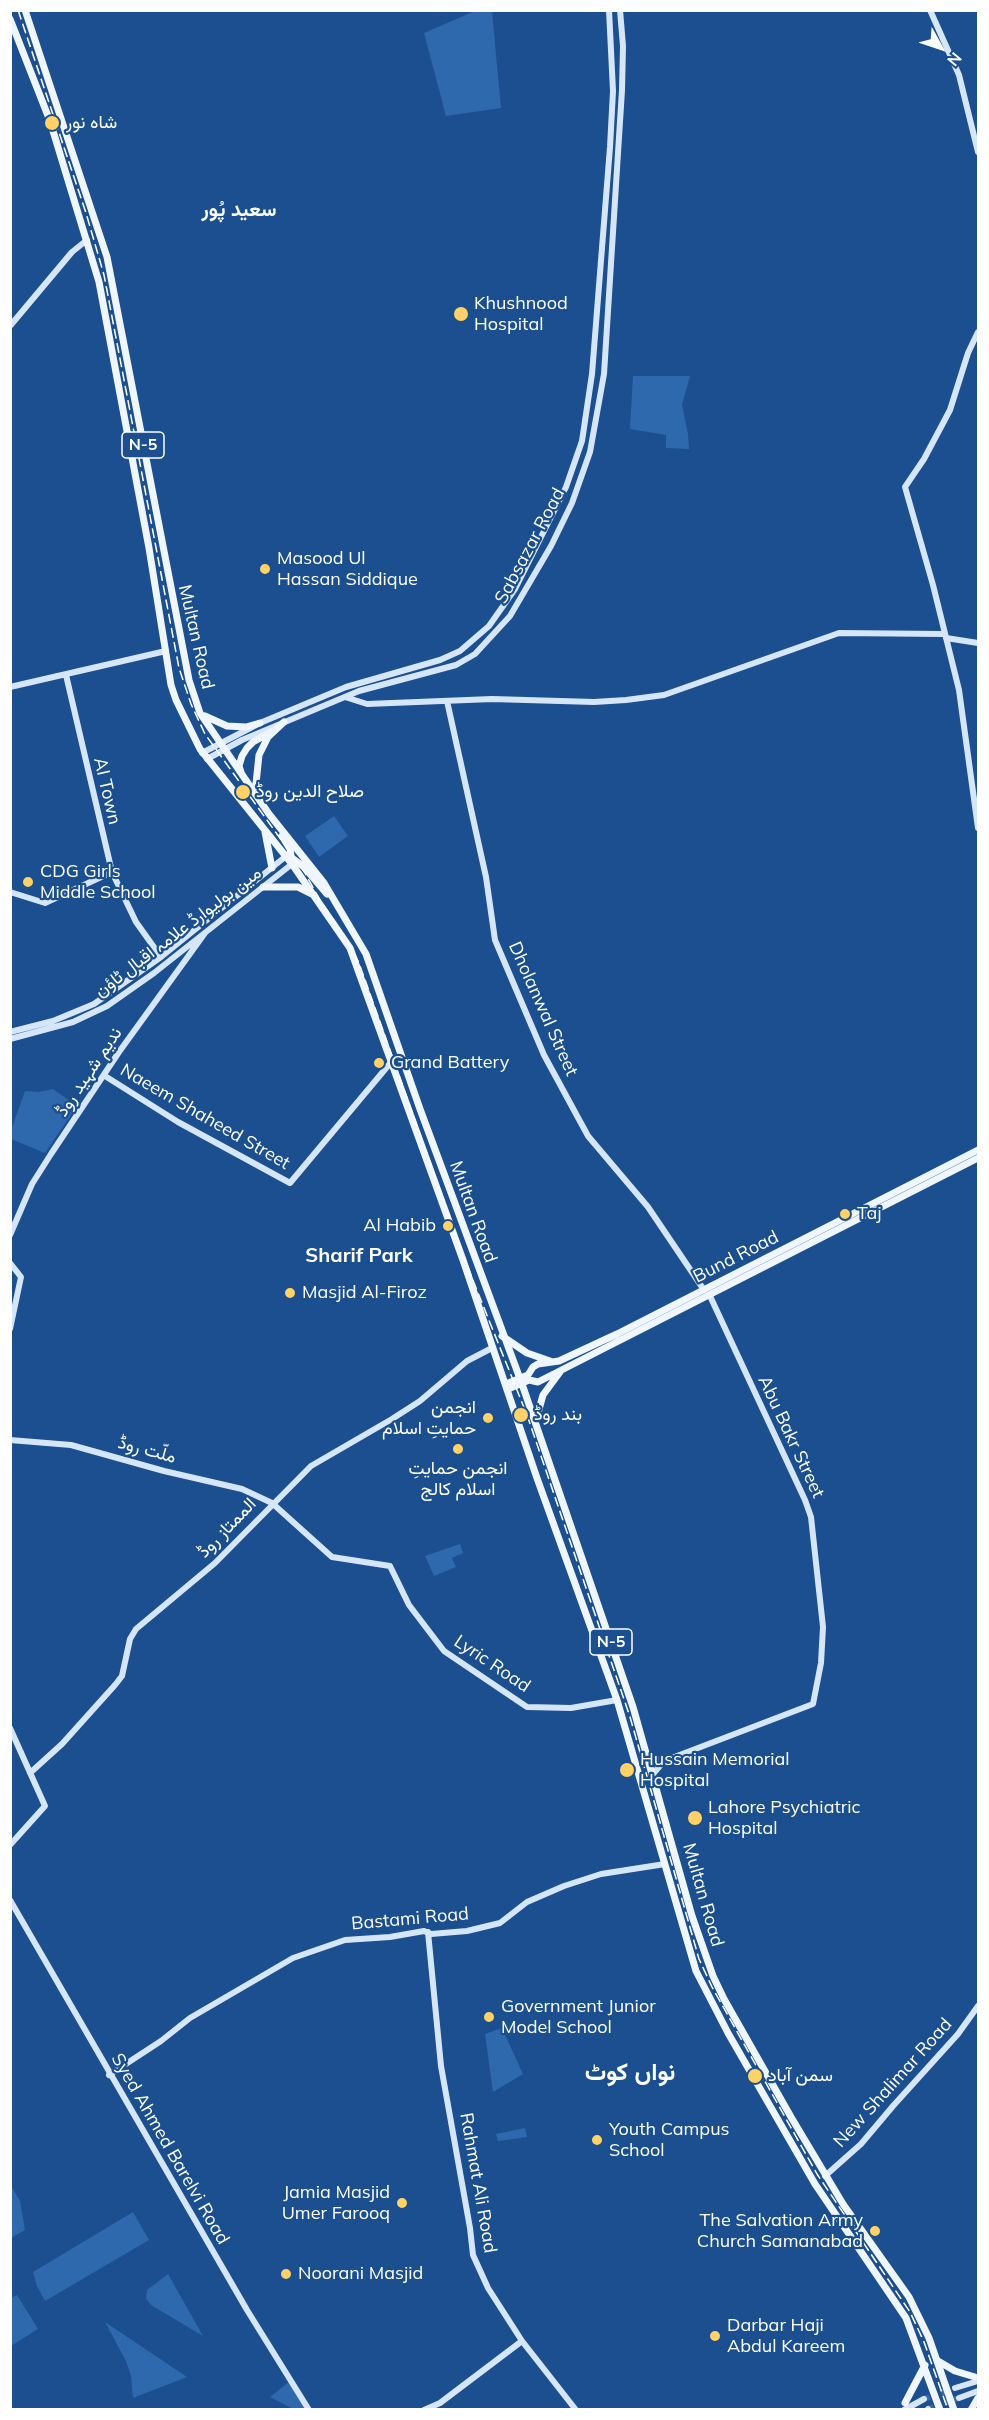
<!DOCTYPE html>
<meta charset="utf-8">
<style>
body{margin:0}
#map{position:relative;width:989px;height:2420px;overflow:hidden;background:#1b4f8f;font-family:Mulish,sans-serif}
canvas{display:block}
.frame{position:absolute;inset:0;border:12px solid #fff;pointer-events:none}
.north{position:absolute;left:911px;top:18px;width:60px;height:60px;-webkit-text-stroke:4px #1b4f8f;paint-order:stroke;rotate:130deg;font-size:16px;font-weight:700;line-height:24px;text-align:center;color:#fff}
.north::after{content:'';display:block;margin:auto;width:21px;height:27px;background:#fff;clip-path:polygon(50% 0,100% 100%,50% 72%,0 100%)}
</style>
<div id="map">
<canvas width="989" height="2420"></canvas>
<div class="frame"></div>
<div class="north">N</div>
</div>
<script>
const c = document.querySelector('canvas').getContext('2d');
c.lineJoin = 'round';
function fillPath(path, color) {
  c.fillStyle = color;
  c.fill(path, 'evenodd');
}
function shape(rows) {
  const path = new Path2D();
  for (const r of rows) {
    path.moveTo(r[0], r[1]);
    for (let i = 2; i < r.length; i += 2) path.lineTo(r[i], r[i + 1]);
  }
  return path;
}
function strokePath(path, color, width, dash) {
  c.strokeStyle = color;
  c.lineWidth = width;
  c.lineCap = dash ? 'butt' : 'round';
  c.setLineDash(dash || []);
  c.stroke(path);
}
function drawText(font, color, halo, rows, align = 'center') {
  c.font = font + ' Mulish,Vazirmatn,sans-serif';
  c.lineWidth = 4.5;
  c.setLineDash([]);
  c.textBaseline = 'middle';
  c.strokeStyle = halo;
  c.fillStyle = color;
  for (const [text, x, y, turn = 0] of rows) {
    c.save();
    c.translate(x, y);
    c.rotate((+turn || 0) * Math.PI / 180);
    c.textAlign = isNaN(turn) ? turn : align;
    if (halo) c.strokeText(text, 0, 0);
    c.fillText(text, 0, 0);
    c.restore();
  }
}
fillPath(shape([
 [475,11,492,11,501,108,446,116,424,33],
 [633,376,690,376,682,405,688,434,689,449,666,448,666,435,630,429],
 [334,816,348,836,319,857,305,836],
 [53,1089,77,1106,45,1153,11,1139,11,1130,25,1091,39,1092],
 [460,1544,463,1553,452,1558,456,1567,434,1576,425,1556],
 [502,2028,523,2074,493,2092,485,2034],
 [525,2128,527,2137,498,2141,496,2134],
 [10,2184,20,2201,25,2230,11,2238],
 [133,2212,149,2240,45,2301,37,2286,33,2272],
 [168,2274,203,2336,151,2305,146,2299,147,2290],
 [17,2295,38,2329,11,2346,11,2298],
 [105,2322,187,2377,133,2398,131,2376,126,2361],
 [290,2381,309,2409,293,2409,270,2397]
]), '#2e69ad');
strokePath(shape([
 [924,2399,949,2390],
 [928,2409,959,2398]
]), '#3d69a0', 6, [6, 3]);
strokePath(shape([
 [930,10,959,75,978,152],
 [10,326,72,252,87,240],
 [978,332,968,353,950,410,924,459,905,487,933,585,959,690,978,828],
 [946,638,978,643],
 [66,675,112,872,136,922,161,957],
 [10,687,166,651],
 [345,697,367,704,492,699,594,702,626,700,664,695,839,633,944,634],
 [447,701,486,877,495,940,544,1055,588,1136,648,1207,704,1290],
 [202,753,260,723,346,687,440,660,460,651,489,626,515,589,566,487,582,441,592,374,610,147,613,91,609,10],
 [207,759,242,740,359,691,456,665,475,654,510,616,551,546,572,503,590,452,604,374,622,90,623,46,620,10],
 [10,892,45,903,112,872],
 [10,1032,53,1021,94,1004,161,957,285,857],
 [10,1039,73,1022,107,1006,154,973,292,864],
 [105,1076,178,1122,290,1183,392,1061],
 [10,1235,32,1184,51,1154,119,1052,205,933],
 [10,1263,21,1277,10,1329],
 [10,1440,71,1445,164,1471,242,1489,272,1503,332,1557,390,1566,409,1605,444,1651,527,1707,571,1708,617,1700],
 [10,1728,45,1806,10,1845],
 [647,1756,664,1761],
 [30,1773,62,1744,115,1685,122,1676,130,1639,136,1629,215,1563,311,1466,392,1419,420,1401,467,1361,492,1348],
 [653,1774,664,1761,813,1704,821,1663,823,1627,811,1517,805,1500,710,1296],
 [10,1900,247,2310,309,2410],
 [428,1932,441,2066,470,2228,473,2255,488,2288,522,2341,576,2410],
 [109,2075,161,2041,190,2018,293,1958,345,1940,390,1937,424,1931,431,1934,467,1931,500,1923,527,1902,564,1886,601,1874,665,1864],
 [825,2176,861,2144,893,2106,958,2034,978,2006],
 [955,2388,978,2381],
 [959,2398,978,2391],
 [424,2410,440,2403,522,2341],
 [904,2410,924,2399],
 [927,2410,928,2409]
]), '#d6e6fa', 6);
strokePath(shape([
 [25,10,107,257,189,680,200,713,269,814,324,883,366,954,420,1109,522,1384,633,1707,692,1916,713,1976,724,1999,791,2117,843,2204,909,2297,929,2338,954,2410],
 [10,19,50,121,99,282,149,548,171,685,176,700,200,749,292,864,350,948,463,1260,537,1478,617,1700,696,1971,728,2033,815,2184,906,2318,940,2410],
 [205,716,227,726,246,727,260,723],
 [241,772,239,766,242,756,247,748,253,742,271,732],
 [255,793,259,755,268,737,284,722],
 [265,832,272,868],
 [282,836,290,849,292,862],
 [285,857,292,858,304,867,327,894],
 [263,887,298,887,312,894],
 [502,1336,527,1353,550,1361],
 [506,1384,528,1375,533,1367,538,1364,559,1361,617,1334,978,1150],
 [508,1389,529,1380,538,1382,978,1158],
 [536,1420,543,1395,560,1372],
 [938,2361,955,2371,975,2377],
 [905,2403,925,2365],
 [971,2410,978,2398]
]), '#f0f6ff', 7);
strokePath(shape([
 [18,10,86,213,104,275,179,668,191,704,205,734,305,873,320,900,345,937,359,963,464,1258,527,1415,630,1717,699,1959,712,1987,817,2174,910,2312,924,2342,948,2410]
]), '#fff', 1.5, [10, 4.5]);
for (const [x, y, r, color] of [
 [52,123,8,"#ffd166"],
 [461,314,8,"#ffd166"],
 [265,569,6,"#ffd166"],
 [243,792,8,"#ffd166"],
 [28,882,6,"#ffd166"],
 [379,1063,6,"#ffd166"],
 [845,1214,6,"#ffd166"],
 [448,1226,6,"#ffd166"],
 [290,1293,6,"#ffd166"],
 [521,1415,8,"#ffd166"],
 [488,1418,6,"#ffd166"],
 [458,1449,6,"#ffd166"],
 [627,1770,8,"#ffd166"],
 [695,1818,8,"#ffd166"],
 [489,2017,6,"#ffd166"],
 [755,2076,8,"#ffd166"],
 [597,2140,6,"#ffd166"],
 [402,2203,6,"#ffd166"],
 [875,2231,6,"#ffd166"],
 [286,2274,6,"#ffd166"],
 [715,2336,6,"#ffd166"]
]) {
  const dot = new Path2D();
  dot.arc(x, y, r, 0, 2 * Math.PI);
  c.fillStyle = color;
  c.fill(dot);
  strokePath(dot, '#1b4f8f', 2);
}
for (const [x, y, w] of [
 [143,445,42],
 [611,1642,42]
]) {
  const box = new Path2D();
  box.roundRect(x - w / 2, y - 13, w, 26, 4.5);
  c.fillStyle = '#1b4f8f';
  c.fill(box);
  strokePath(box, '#fff', 1.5);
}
drawText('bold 16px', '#fff', null, [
 ["N-5",143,445],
 ["N-5",611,1642]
]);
drawText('18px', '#fff', '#1b4f8f', [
 ["شاہ نور",66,123],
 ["Khushnood",474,304],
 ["Hospital",474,325],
 ["Masood Ul",277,559],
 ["Hassan Siddique",277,580],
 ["صلاح الدین روڈ",256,792],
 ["CDG Girls",40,872],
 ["Middle School",40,893],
 ["Grand Battery",391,1063],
 ["Taj",857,1214],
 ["Al Habib",436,1226,"right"],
 ["Masjid Al-Firoz",302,1293],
 ["انجمن",476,1408,"right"],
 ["حمایتِ اسلام",476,1429,"right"],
 ["بند روڈ",534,1415],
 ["انجمن حمایتِ",458,1469,"center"],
 ["اسلام کالج",458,1490,"center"],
 ["Hussain Memorial",640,1760],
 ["Hospital",640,1781],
 ["Lahore Psychiatric",708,1808],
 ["Hospital",708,1829],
 ["Government Junior",501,2007],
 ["Model School",501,2028],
 ["سمن آباد",768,2076],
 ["Youth Campus",609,2130],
 ["School",609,2151],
 ["Jamia Masjid",390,2193,"right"],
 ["Umer Farooq",390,2214,"right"],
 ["The Salvation Army",863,2221,"right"],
 ["Church Samanabad",863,2242,"right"],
 ["Noorani Masjid",298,2274],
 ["Darbar Haji",727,2326],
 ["Abdul Kareem",727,2347]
], 'left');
drawText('18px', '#fff', '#1b4f8f', [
 ["Sabsazar Road",530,546,-62],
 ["Multan Road",196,637,77],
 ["AI Town",107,791,77],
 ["مین بولیوارڈ علامہ اقبال ٹاؤن",178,932,-37],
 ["Dholanwal Street",543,1009,66],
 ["ندیم شہید روڈ",89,1072,-56],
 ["Naeem Shaheed Street",205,1117,30],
 ["Multan Road",473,1212,70],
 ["Bund Road",736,1257,-27],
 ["Abu Bakr Street",791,1437,65],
 ["ملّت روڈ",147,1450,15],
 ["الممتاز روڈ",227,1528,-46],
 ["Lyric Road",492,1664,34],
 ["Multan Road",703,1895,74],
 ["Bastami Road",410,1919,-5],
 ["New Shalimar Road",893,2083,-48],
 ["Syed Ahmed Barelvi Road",170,2149,60],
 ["Rahmat Ali Road",478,2183,80]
]);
drawText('bold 20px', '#fff', '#1b4f8f', [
 ["سعید پُور",239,210],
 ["Sharif Park",359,1256]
]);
drawText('bold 24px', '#fff', '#1b4f8f', [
 ["نواں کوٹ",630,2073]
]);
</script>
